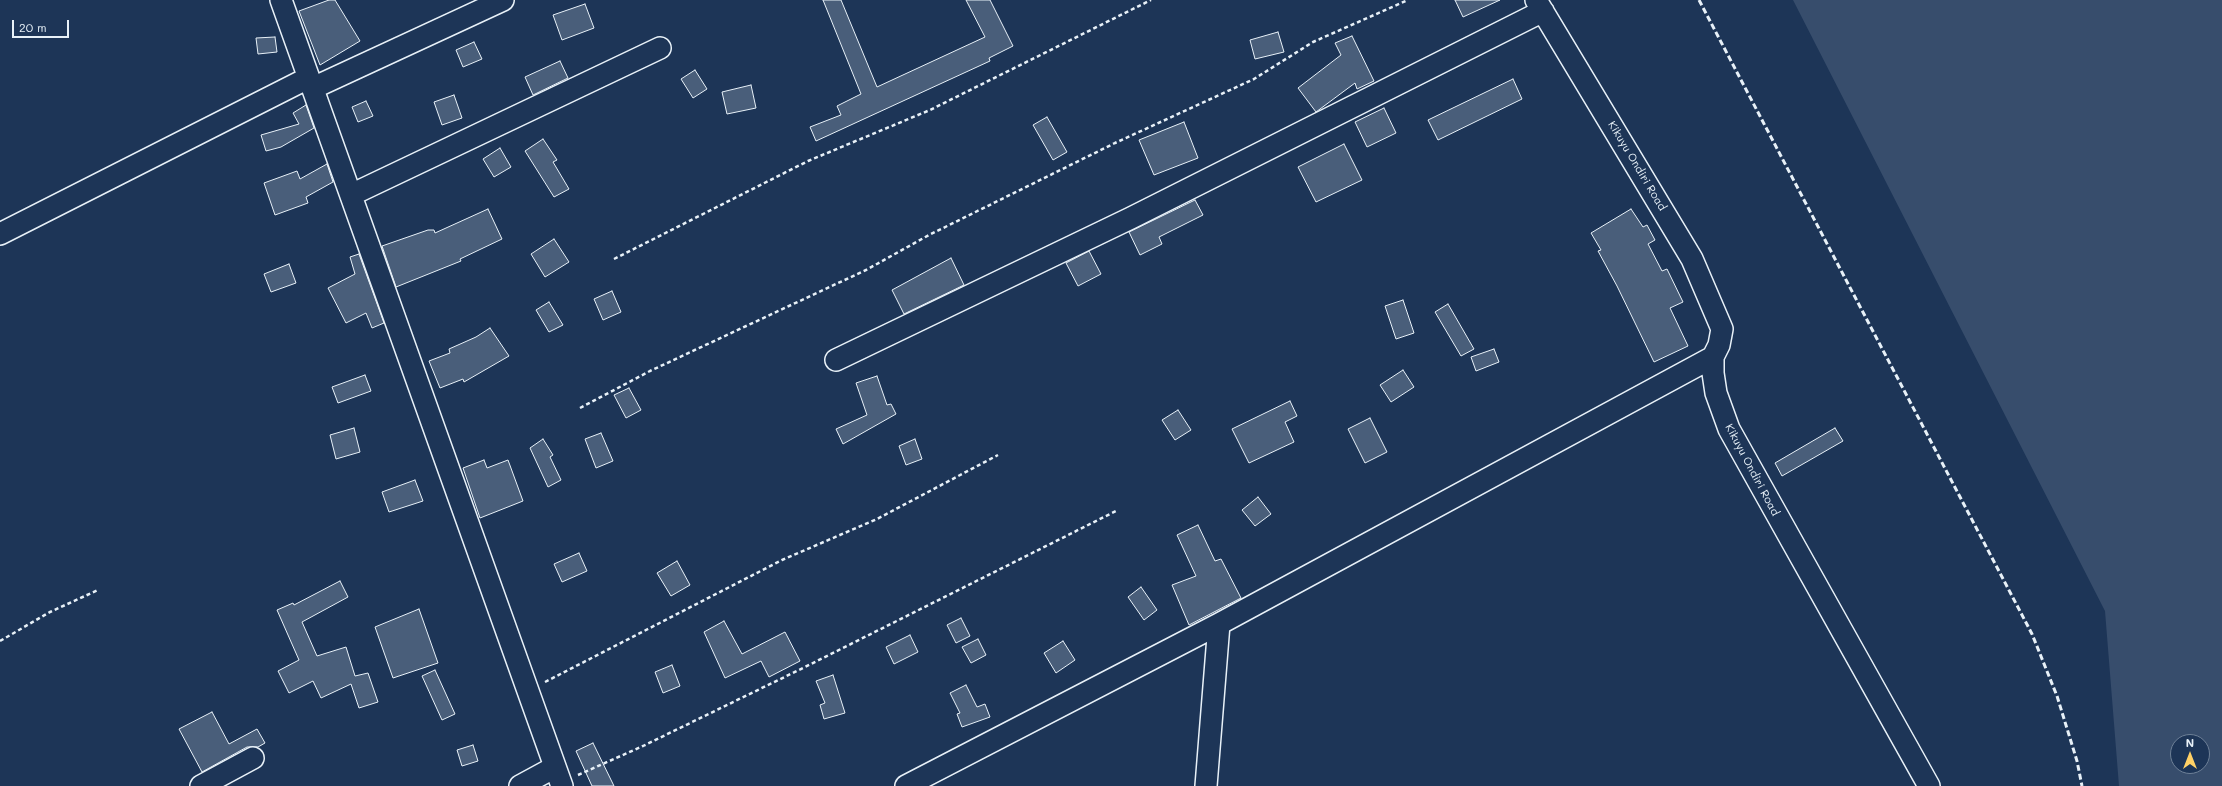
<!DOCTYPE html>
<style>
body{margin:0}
#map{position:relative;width:2222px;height:786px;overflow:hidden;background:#1d3557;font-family:Mali,sans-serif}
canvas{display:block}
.north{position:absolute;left:2170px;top:734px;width:40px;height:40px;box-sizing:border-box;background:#1d3557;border:1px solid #6e8097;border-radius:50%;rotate:0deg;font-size:11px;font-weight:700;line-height:16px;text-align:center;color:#e8f1f8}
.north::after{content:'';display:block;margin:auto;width:14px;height:18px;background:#ffd166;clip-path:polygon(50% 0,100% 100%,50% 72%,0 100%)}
.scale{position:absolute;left:12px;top:20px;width:57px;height:18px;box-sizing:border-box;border:2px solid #e8f1f8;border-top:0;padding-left:5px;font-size:12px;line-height:14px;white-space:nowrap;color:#e8f1f8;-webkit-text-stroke:3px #1d3557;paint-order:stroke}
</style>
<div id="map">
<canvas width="2222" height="786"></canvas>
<div class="north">N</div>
<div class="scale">20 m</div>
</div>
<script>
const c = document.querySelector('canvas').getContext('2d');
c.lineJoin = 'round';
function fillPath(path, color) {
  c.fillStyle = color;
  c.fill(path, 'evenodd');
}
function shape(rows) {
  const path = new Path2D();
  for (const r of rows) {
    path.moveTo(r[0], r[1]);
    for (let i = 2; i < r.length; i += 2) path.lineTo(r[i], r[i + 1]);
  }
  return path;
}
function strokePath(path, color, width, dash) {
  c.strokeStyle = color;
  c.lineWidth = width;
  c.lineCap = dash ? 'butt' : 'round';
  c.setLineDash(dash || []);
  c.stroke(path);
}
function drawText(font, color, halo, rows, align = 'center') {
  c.font = font + ' Mali,sans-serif';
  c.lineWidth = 3.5;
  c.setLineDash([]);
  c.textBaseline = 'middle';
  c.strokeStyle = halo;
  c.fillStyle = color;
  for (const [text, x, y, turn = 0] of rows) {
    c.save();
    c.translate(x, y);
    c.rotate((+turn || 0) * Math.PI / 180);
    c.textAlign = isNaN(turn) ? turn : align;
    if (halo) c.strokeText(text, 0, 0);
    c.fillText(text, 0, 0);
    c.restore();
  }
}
fillPath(shape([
 [1793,0,2222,0,2222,786,2119,786,2105,611],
 [2178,742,2202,742,2202,766,2178,766]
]), '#374d6c');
const building = shape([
 [329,0,335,0,360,41,320,65,299,11,329,0],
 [823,0,841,0,877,87,985,37,966,0,990,0,1013,46,989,58,990,61,816,141,810,127,841,115,837,106,861,94,823,0],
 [1455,0,1500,0,1463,17,1455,0],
 [585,4,594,28,562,40,553,15,585,4],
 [1278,32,1284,52,1255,59,1250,40,1278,32],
 [1352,36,1374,81,1357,89,1355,83,1316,112,1298,88,1341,55,1335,43,1352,36],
 [275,37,277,52,258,54,256,38,275,37],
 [474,42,482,59,463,67,456,50,474,42],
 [560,61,568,78,533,95,525,77,560,61],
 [695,70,707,89,693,98,681,79,695,70],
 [1513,79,1522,99,1438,140,1428,120,1513,79],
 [751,85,756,108,727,114,722,92,751,85],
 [454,95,462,118,442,125,434,102,454,95],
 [366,101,373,116,358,122,352,107,366,101],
 [306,105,314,128,281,147,266,151,261,135,299,124,293,113,306,105],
 [1384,108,1396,133,1367,147,1355,122,1384,108],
 [1047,117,1067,152,1053,160,1033,125,1047,117],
 [1184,122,1198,158,1154,175,1139,140,1184,122],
 [543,139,557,160,553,162,569,189,554,197,525,151,543,139],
 [1344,144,1362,180,1316,202,1298,167,1344,144],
 [500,148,511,167,494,177,483,159,500,148],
 [327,164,333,182,306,197,308,203,275,215,264,183,297,171,300,179,327,164],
 [1195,200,1203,215,1159,237,1162,244,1140,255,1129,232,1195,200],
 [488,209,502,239,460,259,461,261,396,287,382,246,428,230,434,230,435,233,488,209],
 [1631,209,1643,227,1647,225,1655,240,1648,244,1662,271,1667,269,1683,302,1670,308,1688,346,1654,362,1617,286,1598,251,1601,250,1591,233,1631,209],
 [554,239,569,262,545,277,531,254,554,239],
 [1089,251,1101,274,1078,286,1066,263,1089,251],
 [359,254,384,323,372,328,366,313,346,323,328,288,355,274,350,257,359,254],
 [951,258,964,285,904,314,892,290,951,258],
 [289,264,296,283,271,292,264,274,289,264],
 [612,291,621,312,603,320,594,299,612,291],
 [1403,300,1414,333,1396,339,1385,306,1403,300],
 [549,302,563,325,549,332,536,310,549,302],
 [1448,304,1474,349,1461,356,1435,312,1448,304],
 [490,328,509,356,464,382,463,379,440,388,429,361,450,353,449,349,476,337,490,328],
 [1494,349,1499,362,1476,371,1471,357,1494,349],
 [1403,370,1414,387,1391,402,1380,385,1403,370],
 [365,375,371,391,338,403,332,387,365,375],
 [877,376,887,405,891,404,896,414,843,444,836,429,867,415,856,383,877,376],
 [629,388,641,410,626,418,614,395,629,388],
 [1290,401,1297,416,1285,422,1294,442,1249,463,1232,429,1290,401],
 [1178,410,1191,430,1175,440,1162,420,1178,410],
 [1370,418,1387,452,1365,463,1348,429,1370,418],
 [354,428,360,452,336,459,330,435,354,428],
 [1835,428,1843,441,1782,476,1775,463,1835,428],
 [601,433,613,461,596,468,585,439,601,433],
 [543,439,553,455,550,457,561,480,548,487,530,448,543,439],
 [915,439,922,459,906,465,899,446,915,439],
 [484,460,487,468,508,460,523,501,480,518,463,468,484,460],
 [415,480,423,501,389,512,382,492,415,480],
 [1258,497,1271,514,1255,526,1242,510,1258,497],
 [1198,525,1215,561,1221,559,1241,598,1189,625,1172,585,1196,576,1177,535,1198,525],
 [579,553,587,571,562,582,554,564,579,553],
 [677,561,690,585,671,596,657,573,677,561],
 [340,581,348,597,302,622,317,656,346,647,355,676,368,673,378,702,359,708,351,684,321,698,313,681,289,693,278,671,299,660,277,610,293,603,294,605,340,581],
 [1141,587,1157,610,1144,620,1128,597,1141,587],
 [419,609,438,663,393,678,375,627,419,609],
 [961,618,970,636,956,643,947,625,961,618],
 [724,621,742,654,785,632,800,661,769,677,761,661,725,678,704,632,724,621],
 [910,635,918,652,894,664,886,647,910,635],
 [978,639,986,655,971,663,962,647,978,639],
 [1063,641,1075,660,1056,673,1044,653,1063,641],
 [672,665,680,686,663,693,655,672,672,665],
 [435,670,455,714,442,720,422,676,435,670],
 [833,675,845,713,824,719,820,705,825,703,816,681,833,675],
 [966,685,977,707,985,704,990,717,962,727,957,714,960,713,950,693,966,685],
 [212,712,229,744,257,729,265,743,258,747,247,747,202,772,179,729,212,712],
 [593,743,614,786,592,786,576,751,593,743],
 [473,745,478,761,462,766,457,750,473,745]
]);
fillPath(building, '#495e7a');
strokePath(building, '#e8f1f8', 1);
const minor = shape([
 [281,0,562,786],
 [1536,0,1692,259,1722,329,1719,345,1713,357,1713,373,1716,393,1729,429,1929,786],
 [313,88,503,0],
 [351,195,660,48],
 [0,234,308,78],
 [836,360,1131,218,1543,11],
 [201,786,253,758],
 [520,786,555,767],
 [906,786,1219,624,1713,357],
 [1206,786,1219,624]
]);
strokePath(minor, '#e8f1f8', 24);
strokePath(shape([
 [614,259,808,161,930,110,1151,0],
 [580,408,650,371,866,270,929,235,1115,143,1254,79,1313,42,1408,0],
 [0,641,50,612,98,590],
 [545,682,782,560,877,519,998,455],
 [578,775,643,746,805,667,1116,511]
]), '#e8f1f8', 2.5, [4, 3]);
strokePath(minor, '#1d3557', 21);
strokePath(shape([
 [1699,0,2032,634,2057,696,2077,761,2082,786]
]), '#e8f1f8', 3, [6, 3]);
drawText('11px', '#e8f1f8', '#1d3557', [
 ["Kikuyu Ondiri Road",1637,166,59],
 ["Kikuyu Ondiri Road",1752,470,62]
]);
</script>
